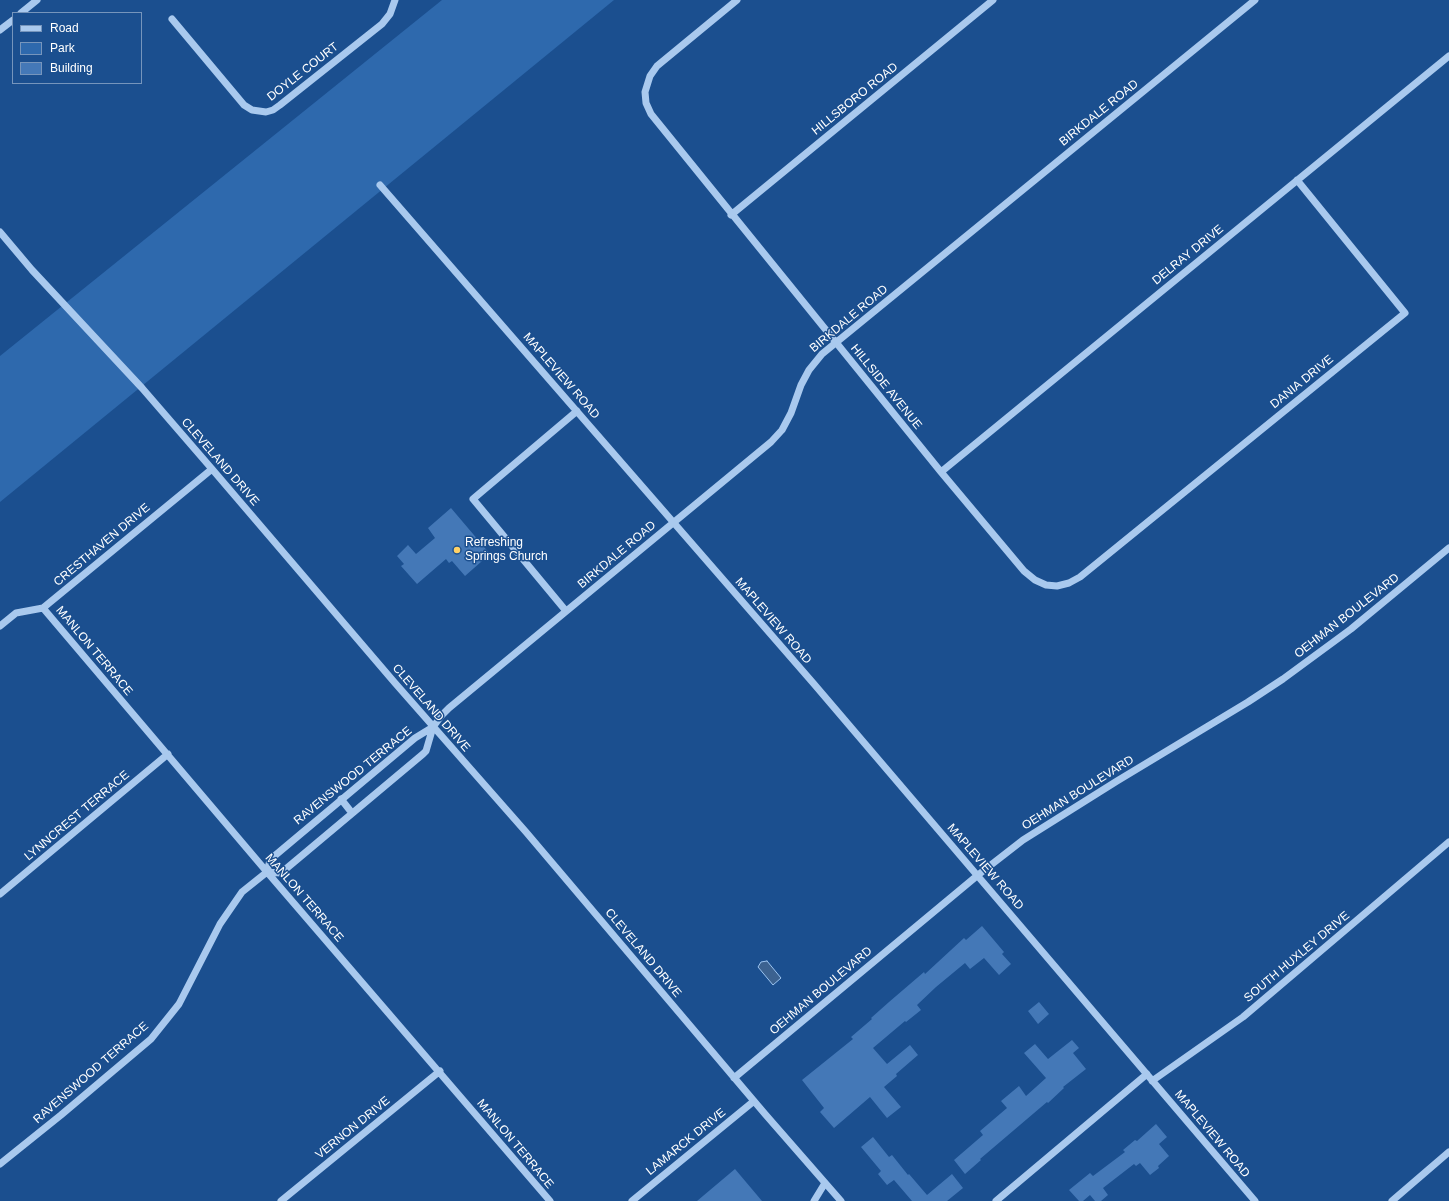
<!DOCTYPE html>
<style>
body{margin:0}
#map{position:relative;width:1449px;height:1201px;overflow:hidden;background:#1b4f8f;font-family:Arial,sans-serif}
canvas{display:block}
.legend{position:absolute;left:12px;top:12px;width:130px;height:72px;box-sizing:border-box;background:#1b4f8f;border:1px solid #7695bc;margin:0;padding:5px 7px;list-style:none;font-size:12px;color:#fff}
.legend li{display:flex;align-items:center;gap:8px;height:20px}
.legend b{width:20px;border:1px solid #7695bc}
</style>
<div id="map">
<canvas width="1449" height="1201"></canvas>
<ul class="legend">
<li><b style="height:5px;background:#a9c9ee"></b>Road</li>
<li><b style="height:11px;background:#2e69ad"></b>Park</li>
<li><b style="height:11px;background:#4478b7"></b>Building</li>
</ul>
</div>
<script>
const c = document.querySelector('canvas').getContext('2d');
c.lineJoin = 'round';
function fillPath(path, color) {
  c.fillStyle = color;
  c.fill(path, 'evenodd');
}
function shape(rows) {
  const path = new Path2D();
  for (const r of rows) {
    path.moveTo(r[0], r[1]);
    for (let i = 2; i < r.length; i += 2) path.lineTo(r[i], r[i + 1]);
  }
  return path;
}
function strokePath(path, color, width, dash) {
  c.strokeStyle = color;
  c.lineWidth = width;
  c.lineCap = dash ? 'butt' : 'round';
  c.setLineDash(dash || []);
  c.stroke(path);
}
function drawText(font, color, halo, rows, align = 'center') {
  c.font = font + ' Arial,sans-serif';
  c.lineWidth = 3;
  c.setLineDash([]);
  c.textBaseline = 'middle';
  c.strokeStyle = halo;
  c.fillStyle = color;
  for (const [text, x, y, turn = 0] of rows) {
    c.save();
    c.translate(x, y);
    c.rotate((+turn || 0) * Math.PI / 180);
    c.textAlign = isNaN(turn) ? turn : align;
    if (halo) c.strokeText(text, 0, 0);
    c.fillText(text, 0, 0);
    c.restore();
  }
}
fillPath(shape([
 [442,0,614,0,0,502,0,356]
]), '#2e69ad');
const water = shape([
 [767,961,781,978,773,985,758,967,761,962,767,961]
]);
fillPath(water, '#3c6290');
strokePath(water, '#9cc4f0', 1);
fillPath(shape([
 [451,508,490,554,465,576,452,561,449,563,446,559,417,584,401,566,404,564,397,556,408,545,416,554,435,538,428,528],
 [982,926,1004,952,1002,954,1011,964,999,975,984,958,970,969,965,963,936,987,917,1005,921,1010,906,1022,905,1021,873,1048,887,1064,910,1045,918,1055,896,1074,897,1076,884,1087,901,1107,887,1118,870,1097,834,1128,820,1112,824,1108,802,1080,853,1039,851,1037,872,1019,871,1018,889,1002,924,972,925,974,964,938,966,940],
 [1039,1002,1049,1014,1038,1024,1028,1011],
 [1072,1040,1079,1048,1073,1053,1086,1069,1063,1087,1064,1088,1048,1103,1047,1102,980,1159,981,1160,965,1174,954,1160,983,1135,980,1131,1007,1108,1001,1101,1019,1086,1026,1096,1046,1078,1024,1053,1035,1044,1048,1059],
 [1156,1124,1167,1137,1159,1144,1169,1156,1158,1166,1159,1168,1150,1175,1140,1163,1136,1166,1134,1164,1103,1188,1108,1195,1101,1201,1095,1201,1090,1195,1083,1201,1079,1201,1069,1190,1090,1173,1093,1176,1125,1152,1123,1150,1135,1140,1137,1141],
 [873,1137,889,1157,892,1155,908,1175,909,1174,927,1195,952,1174,963,1188,947,1201,912,1201,894,1180,887,1185,878,1174,881,1171,861,1147],
 [735,1169,762,1201,697,1201]
]), '#4478b7');
strokePath(shape([
 [737,0,657,66,650,76,645,92,646,103,651,114,941,472,1024,571,1035,580,1046,585,1057,586,1069,583,1080,577,1405,313,1297,180],
 [21,13,37,0],
 [172,19,244,105,252,110,266,112,273,110,280,105,382,24,390,14,395,0],
 [0,30,13,20],
 [380,185,814,684,1255,1201],
 [731,215,993,0],
 [0,232,32,270,142,388,212,469,395,683,526,832,765,1114,841,1201],
 [941,472,1449,56],
 [43,608,267,872,550,1201],
 [566,611,473,499,577,411],
 [0,626,16,613,43,608,212,469],
 [341,799,352,813],
 [267,872,270,860,272,858,415,738,433,727],
 [0,894,168,754],
 [734,1078,978,875,1023,840,1117,781,1248,702,1283,679,1351,629,1449,548],
 [1152,1081,1243,1017,1449,842],
 [0,1164,61,1115,151,1039,179,1004,220,924,242,892,267,872,281,873,423,754,426,751,433,727,442,715,449,708,771,442,782,430,791,413,801,385,809,370,822,354,1255,0],
 [281,1201,440,1071],
 [632,1201,754,1101],
 [814,1201,825,1183],
 [996,1201,1147,1074],
 [1392,1201,1449,1152]
]), '#a9c9ee', 7);
for (const [x, y, r, color] of [
 [457,550,4,"#ffd166"]
]) {
  const dot = new Path2D();
  dot.arc(x, y, r, 0, 2 * Math.PI);
  c.fillStyle = color;
  c.fill(dot);
  strokePath(dot, '#1b4f8f', 1.5);
}
drawText('12px', '#fff', '#1b4f8f', [
 ["DOYLE COURT",303,72,-38],
 ["HILLSBORO ROAD",855,99,-39],
 ["BIRKDALE ROAD",1099,113,-39],
 ["DELRAY DRIVE",1188,255,-39],
 ["BIRKDALE ROAD",849,319,-40],
 ["MAPLEVIEW ROAD",561,376,49],
 ["DANIA DRIVE",1302,382,-39],
 ["HILLSIDE AVENUE",886,387,51],
 ["CLEVELAND DRIVE",220,462,49],
 ["CRESTHAVEN DRIVE",102,545,-40],
 ["BIRKDALE ROAD",617,555,-40],
 ["OEHMAN BOULEVARD",1347,616,-38],
 ["MAPLEVIEW ROAD",773,621,49],
 ["MANLON TERRACE",94,651,50],
 ["CLEVELAND DRIVE",431,708,49],
 ["RAVENSWOOD TERRACE",353,776,-39],
 ["OEHMAN BOULEVARD",1078,793,-32],
 ["LYNNCREST TERRACE",77,816,-40],
 ["MAPLEVIEW ROAD",985,867,49],
 ["MANLON TERRACE",304,898,49],
 ["CLEVELAND DRIVE",643,953,50],
 ["SOUTH HUXLEY DRIVE",1297,957,-40],
 ["OEHMAN BOULEVARD",821,991,-40],
 ["RAVENSWOOD TERRACE",91,1073,-41],
 ["VERNON DRIVE",353,1128,-39],
 ["MAPLEVIEW ROAD",1212,1134,50],
 ["LAMARCK DRIVE",686,1142,-39],
 ["MANLON TERRACE",515,1144,50]
]);
drawText('12px', '#fff', '#1b4f8f', [
 ["Refreshing",465,543],
 ["Springs Church",465,557]
], 'left');
</script>
